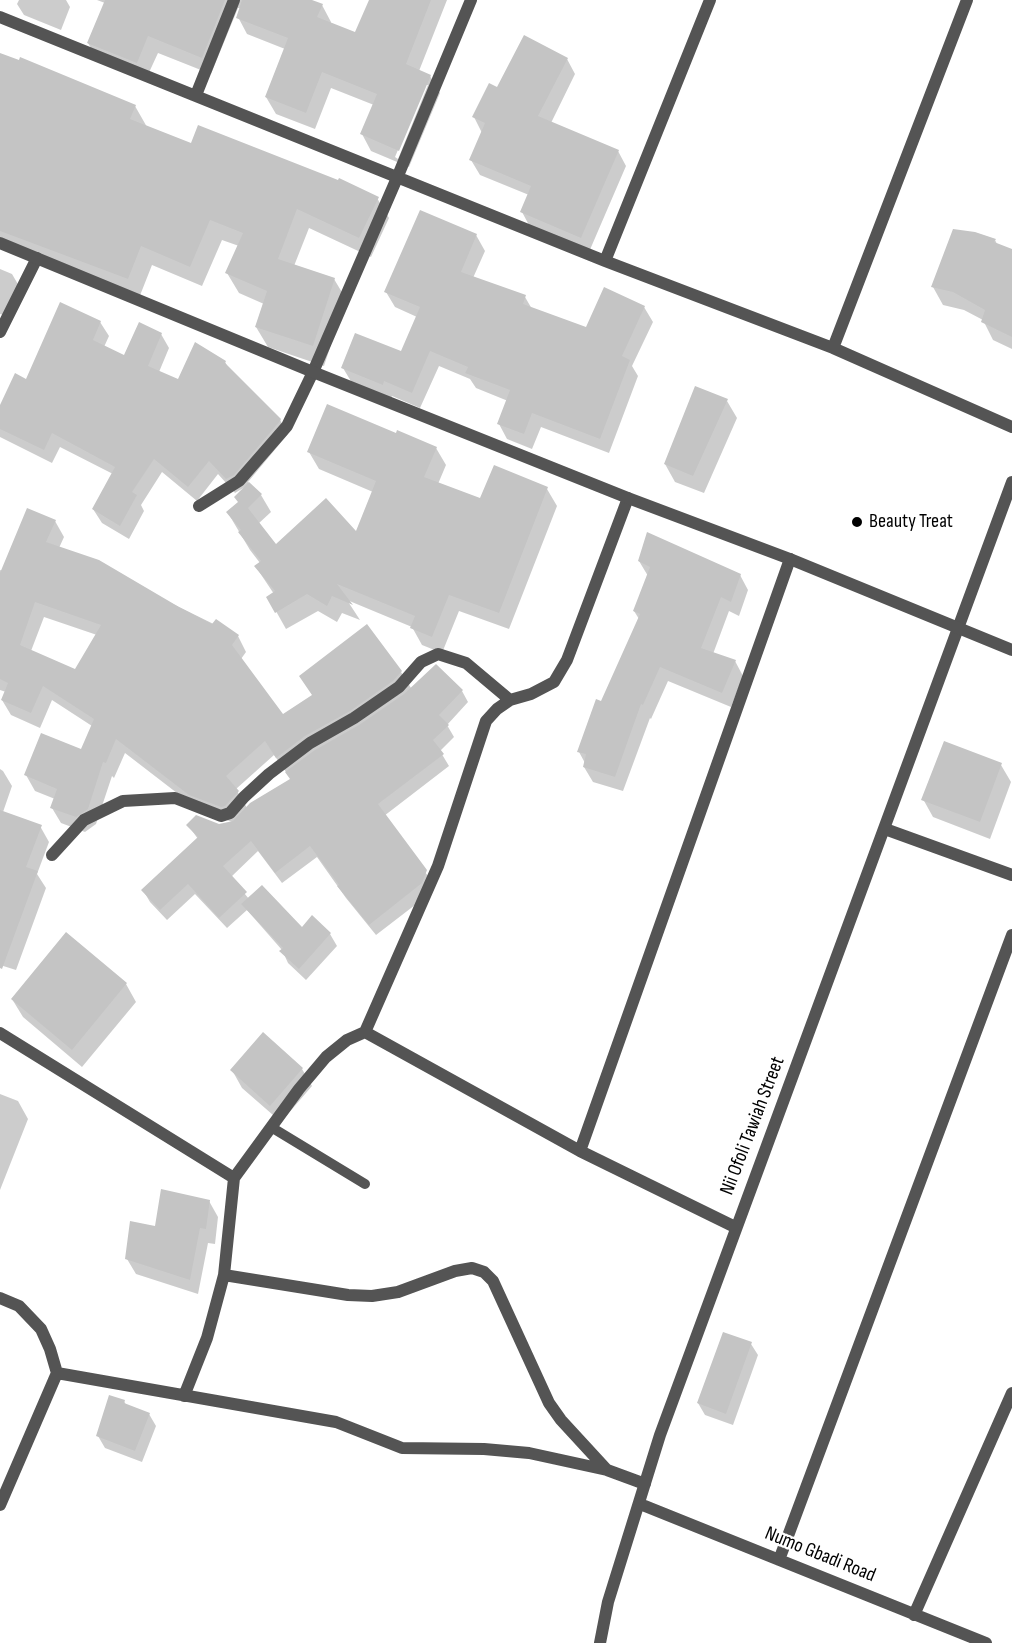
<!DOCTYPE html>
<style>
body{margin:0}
canvas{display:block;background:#fff}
</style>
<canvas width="1012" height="1643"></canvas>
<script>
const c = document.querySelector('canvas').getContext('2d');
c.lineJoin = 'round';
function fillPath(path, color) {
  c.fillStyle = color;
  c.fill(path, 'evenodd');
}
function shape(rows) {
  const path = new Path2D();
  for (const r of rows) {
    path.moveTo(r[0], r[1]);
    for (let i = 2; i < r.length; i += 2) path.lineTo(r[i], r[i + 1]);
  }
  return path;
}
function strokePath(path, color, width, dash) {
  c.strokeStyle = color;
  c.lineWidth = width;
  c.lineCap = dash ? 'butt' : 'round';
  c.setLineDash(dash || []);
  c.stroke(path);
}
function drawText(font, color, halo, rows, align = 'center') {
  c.font = font + ' "Sofia Sans Condensed",sans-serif';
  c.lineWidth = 4.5;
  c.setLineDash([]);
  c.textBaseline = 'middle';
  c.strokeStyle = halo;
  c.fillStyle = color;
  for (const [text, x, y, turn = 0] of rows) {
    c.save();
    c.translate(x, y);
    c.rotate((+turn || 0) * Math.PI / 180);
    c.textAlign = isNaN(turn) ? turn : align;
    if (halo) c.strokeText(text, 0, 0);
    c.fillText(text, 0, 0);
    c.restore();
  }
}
fillPath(shape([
 [19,0,66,0,70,7,61,30,24,15,17,4],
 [97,0,308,0,322,5,331,22,331,24,356,34,370,0,447,0,419,71,430,76,440,93,409,167,371,151,362,134,374,105,331,88,315,129,276,114,266,97,285,49,247,34,238,17,241,8,238,8,211,74,158,53,146,79,98,60,88,43,105,3],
 [425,85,428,85,398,159,395,157],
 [0,55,135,106,147,127,192,145,377,198,389,218,371,257,309,228,294,266,334,279,346,299,324,366,268,347,256,327,264,304,239,293,227,273,239,246,222,240,202,286,152,265,139,298,0,246],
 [567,59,575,74,551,123,618,151,626,166,589,252,530,227,522,212,529,195,480,175,471,160,482,133,474,117,498,89],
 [476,235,485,251,473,278,525,297,532,309,587,329,644,307,653,322,632,366,638,376,609,453,541,427,532,449,507,439,499,424,508,401,476,388,470,379,439,366,420,408,392,396,391,399,352,383,343,368,401,353,417,317,395,307,386,292],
 [995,240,998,246,1012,251,1012,349,993,340,983,320,964,310,943,305,933,287],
 [0,269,12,274,19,286,6,316,0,314],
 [100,322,109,336,104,347,125,357,161,334,169,348,159,372,179,381,225,362,229,369,280,420,288,434,248,482,261,495,271,512,258,524,276,546,356,533,373,492,319,469,309,452,397,435,436,448,446,465,438,484,481,500,547,489,557,506,509,629,459,611,442,653,422,645,412,627,347,600,360,620,342,613,337,622,318,611,286,629,268,597,274,594,256,567,260,563,250,550,228,513,239,503,245,487,235,493,218,474,197,501,162,472,141,505,144,511,129,539,102,523,93,509,113,474,60,447,52,463,0,437,0,409,27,381],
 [727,401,737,418,704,493,675,482,665,464],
 [55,521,64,537,59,548,238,636,246,652,241,659,282,716,313,696,301,676,401,672,411,688,462,691,468,702,447,725,454,737,440,751,449,766,384,816,433,883,428,895,376,935,346,898,317,857,282,883,258,851,231,877,249,899,302,929,330,934,337,946,306,980,288,963,282,950,247,910,227,928,195,894,167,920,150,902,143,890,198,839,188,825,219,825,232,822,199,810,125,753,114,778,112,776,96,824,85,832,61,823,52,808,55,799,35,791,26,775,82,751,92,726,52,700,40,728,11,715,2,700,6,692,0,690,0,570,3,571],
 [44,617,97,635,75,671,31,651],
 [274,755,291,779,247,808,236,789],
 [639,561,740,575,748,590,739,616,729,611,713,654,735,661,743,676,731,707,668,681,651,719,650,718,623,791,593,782,584,767,585,763,579,752,639,619,634,611,648,576],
 [1001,765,1011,782,990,839,933,817,923,799],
 [0,769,3,771,12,786,3,812,40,826,49,842,37,874,46,888,16,970,0,965],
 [126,984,136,1002,82,1067,23,1017,12,999],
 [302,1069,312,1086,281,1122,242,1088,232,1070],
 [0,1094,18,1101,28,1119,0,1190],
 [209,1201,218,1217,215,1244,208,1243,198,1294,136,1274,127,1259],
 [751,1344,758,1355,733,1425,705,1415,698,1403],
 [124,1401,126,1405,149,1414,156,1426,142,1462,105,1448,98,1436]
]), '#0003');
fillPath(shape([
 [105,0,225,0,202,58,148,36,137,63,87,43],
 [242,0,312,0,323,4,317,17,355,32,369,0,431,0,406,64,431,75,399,151,360,134,377,94,322,72,306,113,265,97,288,38,236,18],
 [524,35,568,58,538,116,619,150,581,238,520,212,531,186,469,160,485,123,472,117,489,83,497,87],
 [0,53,19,60,20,57,136,105,130,119,191,143,198,125,338,180,339,178,379,197,359,238,297,209,278,259,335,278,313,346,255,327,267,291,225,273,243,233,210,220,190,267,141,246,128,279,0,231],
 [420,210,477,234,461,272,526,295,523,304,586,327,604,287,645,306,622,356,630,360,600,439,532,413,524,434,497,424,510,390,465,373,468,367,430,351,412,393,384,381,383,385,341,368,355,333,401,351,420,307,384,292],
 [953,229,975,232,996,239,994,242,1012,249,1012,337,981,322,985,310,953,292,931,287],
 [60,302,101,321,93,340,124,355,139,322,162,333,148,366,178,379,195,342,226,361,225,363,281,419,280,421,234,475,226,479,209,461,188,487,154,459,132,492,137,495,120,526,92,509,115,467,52,433,44,450,0,429,0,405,15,373,26,379],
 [695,386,728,399,693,476,664,464],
 [327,404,396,433,397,430,437,447,424,477,480,498,494,465,548,487,499,613,449,595,432,637,410,628,415,616,337,584,353,605,332,596,327,606,307,594,275,613,266,597,275,591,254,566,261,561,238,532,241,530,226,512,238,502,234,497,249,482,262,494,248,508,276,544,326,498,356,531,376,481,307,452],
 [27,508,56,520,46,542,99,560,179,607,212,624,216,619,239,635,232,645,283,714,312,695,299,676,367,624,402,671,393,681,350,711,305,736,276,758,265,741,226,776,239,791,225,806,221,807,189,795,116,739,106,763,103,762,88,809,76,817,50,808,57,789,24,775,41,733,81,749,94,719,43,686,31,713,1,700,8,683,0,679,0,573],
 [35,602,101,625,75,669,20,645],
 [647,532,741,574,731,602,721,597,701,648,736,660,722,693,660,667,643,705,641,704,615,777,583,767,586,754,577,752,596,699,601,701,640,614,633,611,650,567,638,561],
 [436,664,463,690,439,715,449,725,433,740,444,754,378,804,427,870,422,883,369,925,337,886,339,885,310,846,275,873,251,841,223,866,247,892,219,918,188,884,160,910,141,890,198,837,186,825,196,815,219,824,233,821,250,803,290,779,285,772,315,750,359,725,404,694],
 [944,741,1002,763,980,822,921,800],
 [0,810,42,825,26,867,38,871,2,969,0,968],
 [262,885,302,927,312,915,331,933,299,969,279,951,283,948,241,904],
 [66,932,127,983,72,1050,11,999],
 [263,1032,303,1068,270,1106,230,1070],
 [161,1189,210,1200,206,1229,200,1228,190,1280,125,1259,130,1221,155,1226],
 [723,1332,752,1342,726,1414,697,1403],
 [109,1395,125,1400,124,1403,150,1413,135,1451,96,1436]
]), '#c4c4c4');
strokePath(shape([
 [271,1127,365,1184]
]), '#545454', 10);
strokePath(shape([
 [0,17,605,261,833,348,1012,427],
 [196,95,234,0],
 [605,261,710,0],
 [0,332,37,258],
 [833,348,967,0],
 [199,506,239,481,287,426,313,372,397,178,471,0],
 [885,829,1012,875],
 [52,855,84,820,123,801,175,798,221,816,230,813,244,797,269,774,310,743,354,718,399,687,421,662,438,654,466,663,510,700],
 [365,1032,580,1151,735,1227],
 [0,1033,234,1178],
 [580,1151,790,559],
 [224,1275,348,1295,372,1296,398,1292,455,1271,472,1268,484,1272,493,1281,549,1403,561,1420,607,1470],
 [0,1298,19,1306,41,1329,50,1349,57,1373,0,1505],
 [57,1373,336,1422,402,1448,484,1449,529,1453,607,1470,645,1484],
 [184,1396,207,1338,224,1275,234,1178,299,1089,326,1057,347,1040,365,1032,438,866,486,721,497,709,510,700,531,694,554,682,567,660,628,498],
 [640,1504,986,1643],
 [779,1560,1012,935],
 [914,1615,1012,1393],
 [600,1643,608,1602,660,1435,1012,482]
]), '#545454', 12);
strokePath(shape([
 [0,243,313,372,628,498,790,559,1012,650]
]), '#545454', 12);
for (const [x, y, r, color] of [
 [857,522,6,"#000"]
]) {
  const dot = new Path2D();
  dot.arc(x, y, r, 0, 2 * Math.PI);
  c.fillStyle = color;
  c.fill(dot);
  strokePath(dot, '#fff', 2);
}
drawText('20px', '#000', '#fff', [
 ["Beauty Treat",869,522]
], 'left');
drawText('20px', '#000', '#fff', [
 ["Nii Ofoli Tawiah Street",753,1126,-69],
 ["Numo Gbadi Road",820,1555,22]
]);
</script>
